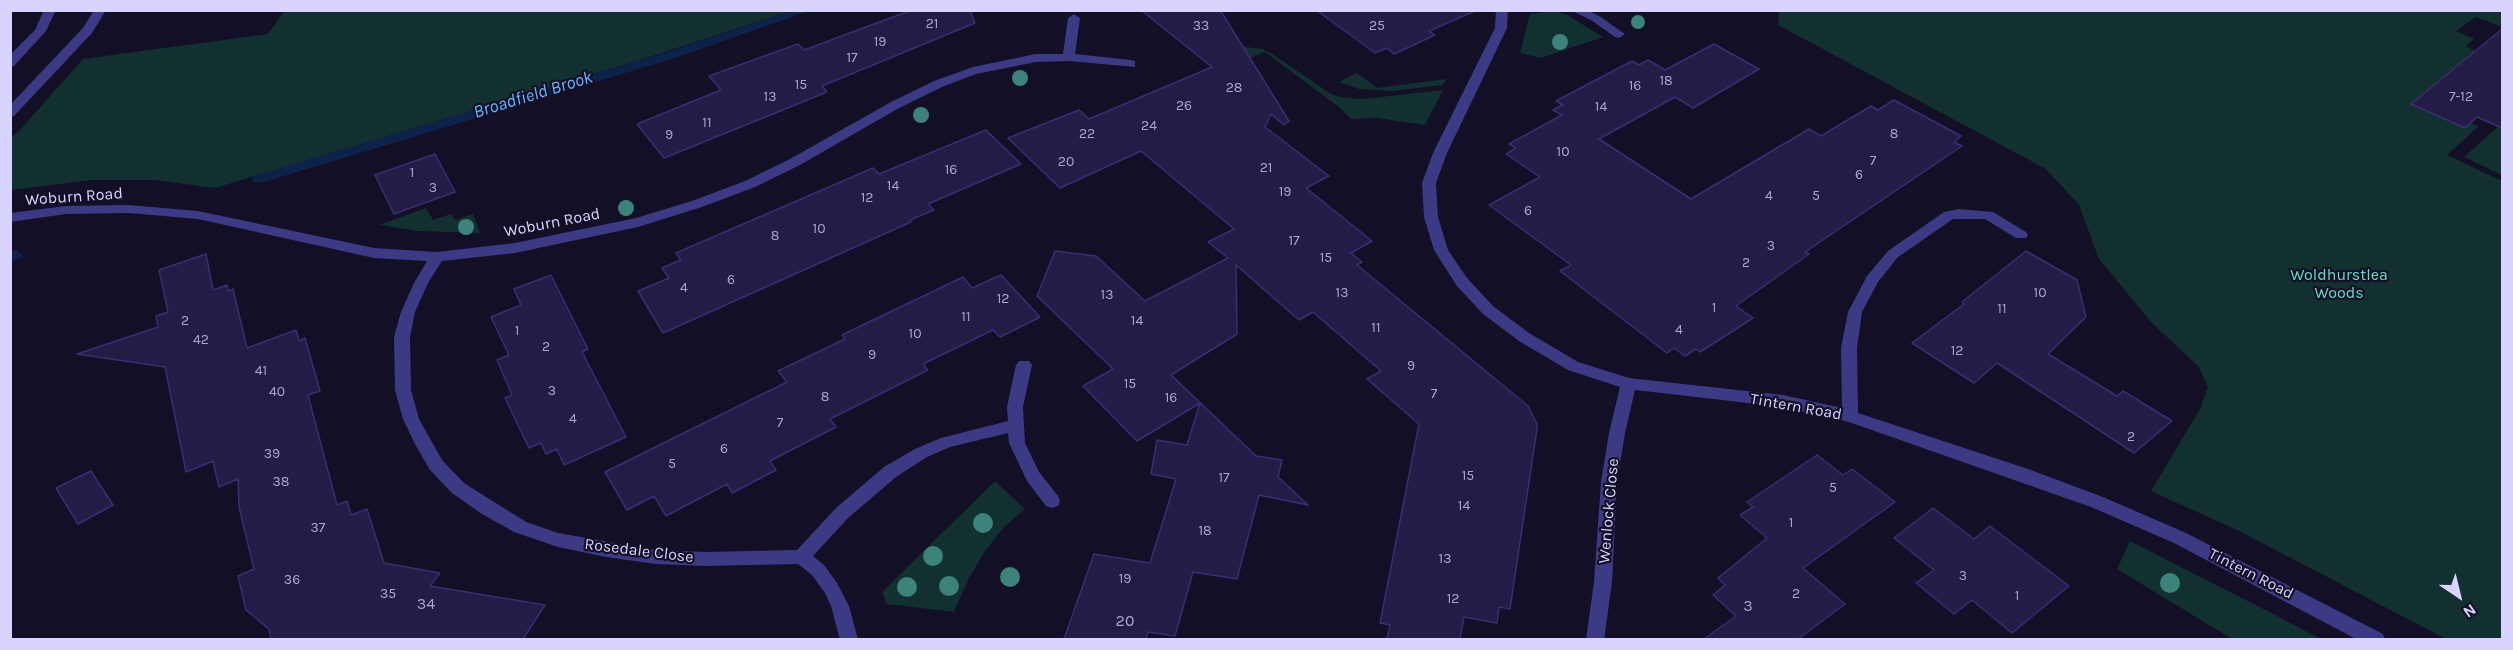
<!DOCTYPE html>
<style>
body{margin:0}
#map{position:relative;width:2513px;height:650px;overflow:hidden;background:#130f26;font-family:Karla,sans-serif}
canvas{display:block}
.frame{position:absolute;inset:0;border:12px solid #d9d4ff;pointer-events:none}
.north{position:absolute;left:2429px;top:566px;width:60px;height:60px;-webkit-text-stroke:4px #130f26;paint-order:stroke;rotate:145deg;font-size:16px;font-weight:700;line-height:24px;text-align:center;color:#d9d4ff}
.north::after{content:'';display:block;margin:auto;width:21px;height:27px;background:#d9d4ff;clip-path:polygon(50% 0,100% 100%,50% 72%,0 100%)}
</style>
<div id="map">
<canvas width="2513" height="650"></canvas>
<div class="frame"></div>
<div class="north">N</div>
</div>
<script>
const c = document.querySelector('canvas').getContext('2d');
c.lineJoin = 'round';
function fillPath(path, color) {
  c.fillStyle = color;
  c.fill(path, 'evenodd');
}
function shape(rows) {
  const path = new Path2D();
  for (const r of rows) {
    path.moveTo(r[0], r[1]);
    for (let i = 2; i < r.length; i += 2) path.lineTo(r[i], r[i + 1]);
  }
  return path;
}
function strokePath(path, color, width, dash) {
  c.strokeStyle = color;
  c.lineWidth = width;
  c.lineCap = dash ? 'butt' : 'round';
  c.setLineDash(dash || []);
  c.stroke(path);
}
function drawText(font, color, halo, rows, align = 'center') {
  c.font = font + ' Karla,sans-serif';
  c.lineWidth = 4.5;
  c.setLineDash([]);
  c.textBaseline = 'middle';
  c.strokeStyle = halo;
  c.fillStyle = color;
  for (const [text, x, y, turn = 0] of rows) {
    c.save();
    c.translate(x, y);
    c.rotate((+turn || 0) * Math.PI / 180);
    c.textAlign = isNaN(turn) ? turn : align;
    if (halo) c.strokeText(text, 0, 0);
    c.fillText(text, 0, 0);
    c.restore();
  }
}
fillPath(shape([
 [1779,10,2502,11,2502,27,2476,17,2456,31,2474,39,2466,46,2475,51,2411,104,2465,128,2470,123,2479,126,2447,155,2502,181,2502,639,2446,639,2239,531,2151,491,2200,409,2208,387,2199,367,2151,322,2099,259,2079,205,2046,169,1778,25],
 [284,11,788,10,788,12,637,61,215,188,155,180,92,180,11,190,11,137,18,132,83,59,268,34],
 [1545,12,1558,12,1567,15,1603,37,1541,58,1520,53,1530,14],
 [1239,46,1262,49,1271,53,1331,94,1340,97,1363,99,1443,90,1425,125,1377,118,1351,119,1339,107,1265,52,1240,62],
 [1357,73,1377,88,1446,79,1443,85,1392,91,1359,89,1339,82],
 [2499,126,2502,128,2502,175,2464,157],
 [426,208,433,220,451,214,455,220,473,214,480,233,417,231,379,225],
 [995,481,1025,509,1004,527,985,551,968,580,954,612,887,604,882,592],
 [2130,541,2275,615,2321,639,2232,639,2117,569]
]), '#12302f');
fillPath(shape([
 [794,10,812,10,672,59,264,182,254,182,252,179,254,176,664,53,794,10],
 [16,250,23,255,21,258,10,262,10,252,16,250]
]), '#0c2248');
const building = shape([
 [912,10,970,10,975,23,822,86,827,92,664,158,637,124,721,90,709,76,798,44,804,50,912,10],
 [1141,10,1220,10,1289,121,1284,125,1271,114,1265,127,1329,176,1306,188,1372,241,1351,253,1362,262,1357,265,1528,406,1537,424,1537,429,1510,609,1499,607,1497,623,1464,617,1460,639,1387,639,1390,625,1380,623,1419,424,1367,379,1381,371,1313,312,1299,320,1236,265,1237,334,1171,375,1256,456,1282,460,1278,477,1308,505,1259,495,1237,579,1193,572,1175,636,1148,632,1146,639,1064,639,1094,554,1150,563,1176,479,1151,474,1157,440,1187,445,1200,403,1137,441,1083,386,1113,369,1037,296,1055,251,1096,256,1145,301,1228,258,1208,242,1234,229,1141,151,1060,188,1008,138,1079,110,1089,119,1212,67,1141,10],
 [1316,10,1475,10,1475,11,1429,31,1435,35,1394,54,1387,48,1375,53,1316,10],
 [2502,29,2502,128,2477,117,2465,128,2411,104,2502,29],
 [1714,44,1759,69,1693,108,1675,97,1599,139,1691,199,1809,129,1821,136,1871,106,1878,110,1894,100,1961,136,1954,142,1962,146,1805,252,1809,254,1736,306,1753,318,1700,352,1696,349,1685,356,1674,348,1667,353,1560,271,1571,265,1489,205,1540,177,1506,154,1516,148,1509,144,1562,115,1553,110,1563,105,1556,101,1632,61,1639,65,1648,60,1665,70,1714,44],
 [986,130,1021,164,928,204,934,210,910,220,911,222,663,333,638,291,669,278,662,268,681,260,676,253,873,168,879,174,986,130],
 [435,154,455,192,394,214,375,175,435,154],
 [2026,251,2077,280,2086,317,2048,354,2117,396,2123,391,2172,421,2134,453,1997,363,1974,383,1912,343,1964,304,1962,302,2026,251],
 [206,254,213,290,227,285,228,291,233,289,247,348,296,330,299,341,305,338,320,391,308,395,337,505,347,501,351,515,367,509,384,563,440,573,430,586,545,605,523,639,271,639,269,629,246,610,238,576,254,569,239,507,238,479,219,487,213,461,186,472,165,367,77,354,158,327,156,316,168,312,159,270,206,254],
 [551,275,588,349,582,352,626,437,564,465,557,449,546,454,541,443,529,448,505,398,512,395,497,360,509,355,491,317,521,305,514,289,551,275],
 [1001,275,1040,317,1000,337,993,330,923,364,928,370,830,419,836,427,770,461,776,470,732,493,727,484,666,516,654,496,627,510,605,472,787,382,778,371,845,339,842,335,963,277,972,288,1001,275],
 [1817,455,1843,475,1852,469,1895,502,1803,568,1845,604,1798,639,1704,639,1736,616,1713,595,1725,585,1718,578,1767,538,1740,515,1753,507,1747,502,1817,455],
 [91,471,113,505,78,524,56,488,91,471],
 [1933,508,1974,539,1990,526,2069,586,2012,633,1972,600,1954,614,1916,583,1934,570,1894,538,1933,508]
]);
fillPath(building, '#241b47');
strokePath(building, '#3b2d73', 1.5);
fillPath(shape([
 [44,10,56,10,46,31,14,66,10,67,10,55,35,30,44,10],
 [94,10,106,10,92,33,14,116,10,117,10,105,83,28,94,10],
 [1570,10,1587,10,1599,16,1625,34,1619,38,1615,37,1591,20,1570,10]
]), '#3d3a85');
fillPath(shape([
 [1496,10,1508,10,1507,28,1447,153,1436,183,1438,217,1448,250,1467,278,1493,306,1529,333,1578,362,1629,378,1783,395,1842,408,1841,348,1848,312,1867,276,1888,251,1944,212,1959,209,1993,212,2026,232,2028,235,2026,238,2016,238,1985,219,1953,219,1898,257,1878,282,1862,312,1857,348,1858,413,2028,469,2103,497,2186,533,2383,634,2385,640,2358,640,2174,543,2091,507,1849,422,1783,407,1635,390,1625,433,1617,482,1612,582,1604,640,1586,640,1594,582,1601,482,1609,433,1620,387,1568,370,1519,341,1483,314,1457,286,1434,250,1424,217,1422,183,1433,153,1495,28,1496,10],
 [1074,14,1080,18,1075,54,1131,60,1135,61,1135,67,1069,61,1036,62,976,74,942,87,899,108,800,165,755,187,702,207,638,227,515,253,442,261,428,283,415,312,410,337,411,390,419,419,442,460,464,483,526,522,558,533,656,550,705,552,797,550,836,508,884,467,915,449,941,438,1008,421,1007,407,1016,365,1019,361,1029,361,1032,365,1023,407,1025,443,1039,472,1058,496,1060,501,1058,506,1052,508,1046,506,1027,481,1009,443,1008,433,950,447,927,457,896,477,848,518,813,556,824,565,837,583,849,606,858,640,840,640,831,606,825,593,812,575,798,564,705,566,656,564,606,557,558,547,514,532,482,514,452,493,430,470,416,446,403,419,395,390,394,337,401,312,414,283,427,261,374,258,198,219,129,213,66,214,10,222,10,213,66,206,129,205,198,211,374,248,437,252,515,243,636,218,692,201,745,181,790,159,891,102,934,81,973,67,1036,54,1063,54,1068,18,1074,14]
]), '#3d3a85');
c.fillStyle = '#3d827b';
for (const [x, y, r] of [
 [1638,22,7],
 [1560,42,8],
 [1020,78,8],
 [921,115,8],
 [626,208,8],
 [466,227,8],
 [983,523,10],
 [933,556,10],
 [1010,577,10],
 [2170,583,10],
 [949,586,10],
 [907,587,10]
]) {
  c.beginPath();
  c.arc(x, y, r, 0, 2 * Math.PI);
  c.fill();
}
drawText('14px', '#aca6d1', null, [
 ["21",932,24],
 ["33",1201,26],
 ["25",1377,26],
 ["19",880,42],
 ["17",852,58],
 ["18",1666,81],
 ["15",801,85],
 ["16",1635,86],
 ["28",1234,88],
 ["13",770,97],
 ["7-12",2461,97],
 ["26",1184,106],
 ["14",1601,107],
 ["11",707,123],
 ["24",1149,126],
 ["22",1087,134],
 ["8",1894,134],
 ["9",669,135],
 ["10",1563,152],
 ["7",1873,161],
 ["20",1066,162],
 ["21",1266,168],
 ["16",951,170],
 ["1",412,173],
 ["6",1859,175],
 ["14",893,186],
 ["3",433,188],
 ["19",1285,192],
 ["4",1769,196],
 ["5",1816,196],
 ["12",867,198],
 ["6",1528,211],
 ["10",819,229],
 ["8",775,236],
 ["17",1294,241],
 ["3",1771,246],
 ["15",1326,258],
 ["2",1746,263],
 ["6",731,280],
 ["4",684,288],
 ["13",1342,293],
 ["10",2040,293],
 ["13",1107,295],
 ["12",1003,299],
 ["1",1714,308],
 ["11",2002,309],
 ["11",966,317],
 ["2",185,321],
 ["14",1137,321],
 ["11",1376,328],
 ["4",1679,330],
 ["1",517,331],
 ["10",915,334],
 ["42",201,340],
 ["2",546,347],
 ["12",1957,351],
 ["9",872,355],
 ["9",1411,366],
 ["41",261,371],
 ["15",1130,384],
 ["3",552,391],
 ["40",277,392],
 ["7",1434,394],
 ["8",825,397],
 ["16",1171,398],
 ["4",573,419],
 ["7",780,423],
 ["2",2131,437],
 ["6",724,449],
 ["39",272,454],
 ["5",672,464],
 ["15",1468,476],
 ["17",1224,478],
 ["38",281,482],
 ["5",1833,488],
 ["14",1464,506],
 ["1",1791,523],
 ["37",318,528],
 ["18",1205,531],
 ["13",1445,559],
 ["3",1963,576],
 ["19",1125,579],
 ["36",292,580],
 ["35",388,594],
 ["2",1796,594],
 ["1",2017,596],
 ["12",1453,599]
]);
drawText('16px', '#d9d4ff', '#130f26', [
 ["Woburn Road",74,197,-4],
 ["Woburn Road",552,223,-11],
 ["Tintern Road",1796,407,10],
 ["Wenlock Close",1609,511,-85],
 ["Rosedale Close",639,551,7],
 ["Tintern Road",2251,574,27]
]);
drawText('16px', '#5fe0c0', '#130f26', [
 ["Woldhurstlea",2339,275],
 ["Woods",2339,293]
]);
drawText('16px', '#aca6d1', null, [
 ["34",426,604],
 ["3",1748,606],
 ["20",1125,621]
]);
drawText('italic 18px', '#62b6ff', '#130f26', [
 ["Broadfield Brook",533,95,-17]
]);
</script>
